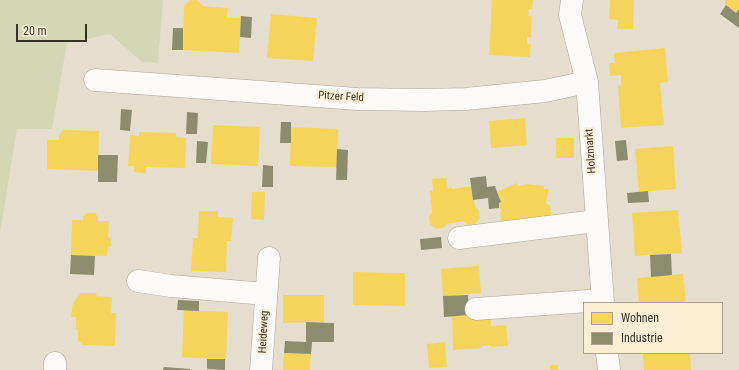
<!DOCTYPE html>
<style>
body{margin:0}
#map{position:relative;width:739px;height:370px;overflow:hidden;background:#e5decf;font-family:"Roboto Condensed",sans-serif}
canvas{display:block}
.legend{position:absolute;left:583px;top:302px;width:140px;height:52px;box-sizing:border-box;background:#faeed4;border:1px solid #aca38f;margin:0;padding:5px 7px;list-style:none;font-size:12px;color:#373228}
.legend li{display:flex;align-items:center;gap:8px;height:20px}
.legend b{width:20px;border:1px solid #aca38f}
.scale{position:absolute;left:16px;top:24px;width:71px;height:18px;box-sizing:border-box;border:2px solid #373228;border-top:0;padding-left:5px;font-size:12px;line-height:14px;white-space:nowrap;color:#373228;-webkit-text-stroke:3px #faeed4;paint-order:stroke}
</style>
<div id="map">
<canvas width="739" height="370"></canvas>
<ul class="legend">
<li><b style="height:11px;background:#f6d55c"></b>Wohnen</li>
<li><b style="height:11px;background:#8c8c6e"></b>Industrie</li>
</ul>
<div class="scale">20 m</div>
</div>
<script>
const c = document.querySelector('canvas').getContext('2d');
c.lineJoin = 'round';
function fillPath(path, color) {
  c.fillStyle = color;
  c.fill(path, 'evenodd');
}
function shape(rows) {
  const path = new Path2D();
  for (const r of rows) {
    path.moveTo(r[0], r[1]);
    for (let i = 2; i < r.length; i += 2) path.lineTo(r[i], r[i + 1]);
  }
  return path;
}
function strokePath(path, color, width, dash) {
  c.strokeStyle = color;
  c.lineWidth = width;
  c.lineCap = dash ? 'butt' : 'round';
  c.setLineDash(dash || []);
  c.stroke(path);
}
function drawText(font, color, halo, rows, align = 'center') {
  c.font = font + ' "Roboto Condensed",sans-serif';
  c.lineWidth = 4;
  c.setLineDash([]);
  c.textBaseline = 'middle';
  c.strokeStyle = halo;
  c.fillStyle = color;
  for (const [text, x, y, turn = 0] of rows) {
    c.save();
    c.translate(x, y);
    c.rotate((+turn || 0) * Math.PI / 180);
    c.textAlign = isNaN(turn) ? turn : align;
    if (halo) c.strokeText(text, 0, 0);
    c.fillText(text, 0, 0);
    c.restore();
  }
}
fillPath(shape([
 [0,0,163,0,158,63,142,62,110,34,67,43,52,129,17,129,0,233]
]), '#d5d8b5');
fillPath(shape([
 [190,0,197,0,203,6,228,8,227,18,240,18,240,15,241,16,239,53,183,50,184,6],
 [492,0,533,0,532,9,529,9,528,16,532,16,531,37,527,37,527,44,531,44,530,57,489,55],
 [610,0,634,0,633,29,617,29,618,20,609,19],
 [725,0,739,0,739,9,736,13,725,4],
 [271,14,317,18,313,61,267,58],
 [665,48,668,82,660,83,664,125,621,128,618,86,621,85,621,75,610,76,609,63,615,63,614,53],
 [525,118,527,145,491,148,489,121],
 [213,125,260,127,258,166,211,164],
 [291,127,338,129,337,167,290,166],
 [64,130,99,131,98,171,47,169,47,140,59,140,59,135],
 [139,132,176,133,176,137,186,138,185,168,146,167,146,173,134,172,134,166,128,166,130,135,139,136],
 [556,138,574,138,574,158,556,158],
 [673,146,676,189,639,192,635,149],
 [446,178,448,189,450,187,452,189,472,186,475,207,479,210,480,218,475,224,467,225,463,221,447,224,443,228,436,229,430,224,429,217,432,212,430,191,433,191,432,179],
 [517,183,518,186,527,184,544,186,544,189,549,189,546,203,550,206,551,214,548,219,506,224,501,220,500,213,502,210,500,209,499,203,501,202,497,192],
 [252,192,265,192,264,220,251,219],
 [678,210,682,253,635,256,632,213],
 [199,211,218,211,218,217,233,218,231,241,227,241,226,272,191,271,193,238,198,238],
 [87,213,95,213,98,217,98,221,109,221,108,237,111,238,111,246,108,248,107,256,71,255,72,220,83,220,83,217],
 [479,266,481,293,443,296,441,269],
 [353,272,405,273,405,306,353,305],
 [683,274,686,303,639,303,637,278],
 [81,293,97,293,96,296,112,297,111,313,116,313,115,346,83,345,78,340,78,329,76,329,76,317,71,317,72,308,73,303],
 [283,295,324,295,324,322,283,323],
 [184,310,228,312,226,360,182,357],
 [490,313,491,326,506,325,508,346,491,347,491,345,482,346,482,348,453,350,452,316],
 [445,342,447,367,429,368,427,344],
 [284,353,311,354,310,370,283,370],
 [643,353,690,353,691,370,644,370],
 [550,365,558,365,558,370,550,370]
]), '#f6d55c');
fillPath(shape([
 [726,5,736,13,739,9,739,28,720,14],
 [241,16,252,17,251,38,240,37],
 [173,28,183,28,183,50,172,50],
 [121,109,132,110,130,131,120,130],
 [187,112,198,113,197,134,186,134],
 [281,122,291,122,291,143,280,143],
 [626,140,628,160,617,161,615,141],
 [197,141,208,142,206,163,196,163],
 [337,149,348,150,347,180,336,180],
 [98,155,118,155,117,182,98,182],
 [263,165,273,166,273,187,262,187],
 [486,176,487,187,495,186,497,192,501,202,499,203,499,208,489,209,488,198,473,200,470,178],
 [648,191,649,202,628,203,627,193],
 [441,237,442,248,421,250,420,239],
 [671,254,672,275,651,277,650,255],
 [71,255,95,256,94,275,70,274],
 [468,295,469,315,444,317,443,296],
 [178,300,199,301,199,311,177,310],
 [306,322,334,323,334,342,312,342,311,354,284,353,285,341,306,342],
 [207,359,225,359,225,370,207,369],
 [164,367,190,369,190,370,163,370]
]), '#8c8c6e');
const minor = shape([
 [572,0,570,15,587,82,603,303],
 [95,80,357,99,423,100,466,99,545,91,587,82],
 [459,238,596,221],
 [138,281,171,286,266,294],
 [476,309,602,300],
 [607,353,609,370],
 [55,370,55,363],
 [261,370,269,258]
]);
strokePath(minor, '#aba59a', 23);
strokePath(minor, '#fbfaf8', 22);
drawText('11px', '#373228', '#faeed4', [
 ["Pitzer Feld",341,97,3],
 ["Holzmarkt",591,151,-94],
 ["Heideweg",264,332,-87]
]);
</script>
